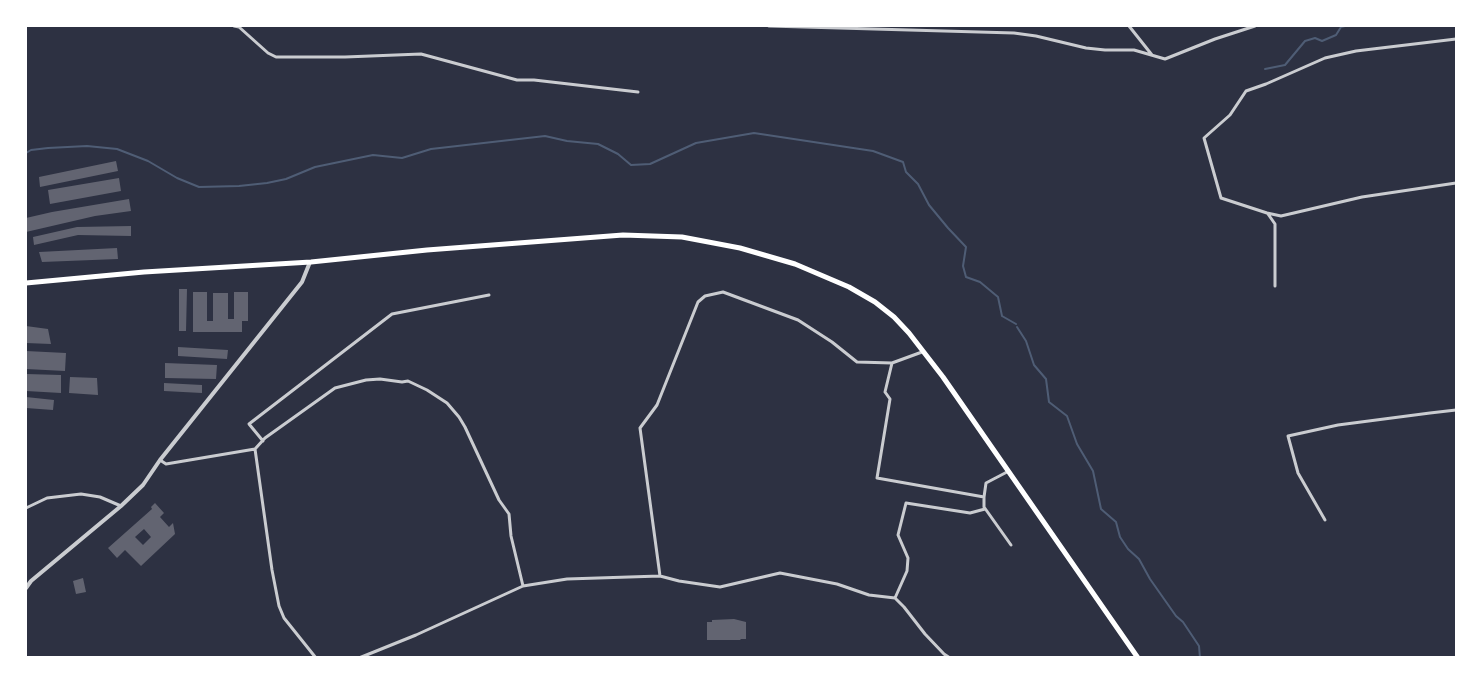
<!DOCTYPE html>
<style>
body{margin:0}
#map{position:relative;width:1482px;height:683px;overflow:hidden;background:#2d3142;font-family:Commissioner,sans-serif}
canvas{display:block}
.frame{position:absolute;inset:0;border:27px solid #fff;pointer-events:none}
</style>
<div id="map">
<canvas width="1482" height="683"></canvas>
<div class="frame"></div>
</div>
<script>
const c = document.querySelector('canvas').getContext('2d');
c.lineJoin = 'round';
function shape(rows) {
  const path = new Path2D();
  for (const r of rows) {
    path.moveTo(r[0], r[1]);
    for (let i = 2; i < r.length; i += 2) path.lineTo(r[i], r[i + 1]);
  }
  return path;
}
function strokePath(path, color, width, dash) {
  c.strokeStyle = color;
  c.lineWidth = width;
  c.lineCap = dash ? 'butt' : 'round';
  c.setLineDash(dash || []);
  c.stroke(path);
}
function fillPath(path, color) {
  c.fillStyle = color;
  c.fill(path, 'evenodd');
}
strokePath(shape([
 [1265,69,1285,65,1305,41,1315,38,1322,41,1336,35,1341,27,1345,26],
 [26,153,31,150,48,148,87,146,117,149,148,161,177,178,199,187,239,186,267,183,286,179,315,167,373,155,402,158,431,149,545,136,567,141,598,144,618,154,631,165,650,164,696,143,754,133,873,151,903,162,906,172,918,184,929,205,948,228,966,247,963,266,966,277,980,282,998,297,1002,316,1016,324],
 [1017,327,1026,341,1034,365,1046,379,1049,402,1067,416,1077,444,1093,471,1101,509,1116,522,1120,537,1128,549,1139,559,1150,579,1176,616,1183,622,1199,646,1200,658]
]), '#4f5d75', 2);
fillPath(shape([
 [116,161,118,171,40,187,39,177],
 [119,178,121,191,50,204,48,190],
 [129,199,131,211,95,216,26,232,26,218,52,212],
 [131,226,131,236,78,235,34,245,33,237,77,227],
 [117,248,118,259,42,262,39,252],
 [179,289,187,289,186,331,179,331],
 [193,292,207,292,207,321,213,321,213,293,228,293,228,319,234,319,234,292,248,292,248,321,242,321,242,332,193,332],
 [26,326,48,329,51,344,26,343],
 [178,347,228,350,227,359,178,356],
 [26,351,66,353,65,371,26,369],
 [165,363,217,365,216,379,165,378],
 [26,374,61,375,61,393,26,391],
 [70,377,97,378,98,395,69,393],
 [164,383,202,385,202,393,164,391],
 [26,397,54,400,53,410,26,408],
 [155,503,164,513,160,517,169,527,173,523,175,534,141,566,125,550,117,558,108,548,152,509,151,507],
 [144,529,151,537,143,545,135,537],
 [83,578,86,592,76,594,73,581],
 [734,619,746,622,746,639,740,639,741,640,707,640,707,622,712,622,712,620]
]), '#626471');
strokePath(shape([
 [234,26,239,27,268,53,276,57,345,57,421,54,517,80,534,80,638,92],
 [769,26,1014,33,1036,36,1086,48,1105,50,1134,50,1165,59,1215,39,1255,26],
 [1129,26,1152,55],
 [1456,39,1356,51,1325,58,1266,84,1246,91,1230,115,1204,138,1221,198,1267,213,1281,216,1362,197,1456,183],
 [1268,214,1275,224,1275,286],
 [892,363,885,392,890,399,877,478,984,497,986,483,1007,472],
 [263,441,249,424,392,314,489,295],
 [255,449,272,570,279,606,284,618,316,658],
 [160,460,166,464,255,449,265,438,335,388,366,380,380,379,402,382,408,381,427,390,447,403,459,417,465,427,499,500,509,514,511,536,523,586],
 [984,497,984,507,1011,545],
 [26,508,47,498,81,494,100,497,121,506],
 [1325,520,1298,473,1288,436,1338,425,1430,413,1456,410],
 [660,576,640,428,657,405,698,302,705,296,723,292,798,320,832,342,857,362,892,363,922,352],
 [895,598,907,571,908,558,898,535,906,503,970,513,985,509],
 [359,658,416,635,523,586,567,579,660,576,679,581,720,587,780,573,837,584,869,595,895,598,904,607,925,634,944,654,950,658]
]), '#caccd0', 3);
strokePath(shape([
 [26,588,31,581,121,506,143,485,160,460,302,282,310,262]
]), '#caccd0', 4);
strokePath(shape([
 [26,283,144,272,311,262,427,250,623,235,682,237,740,248,795,264,849,287,875,302,894,317,909,333,943,377,1138,658]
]), '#fff', 5);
</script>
